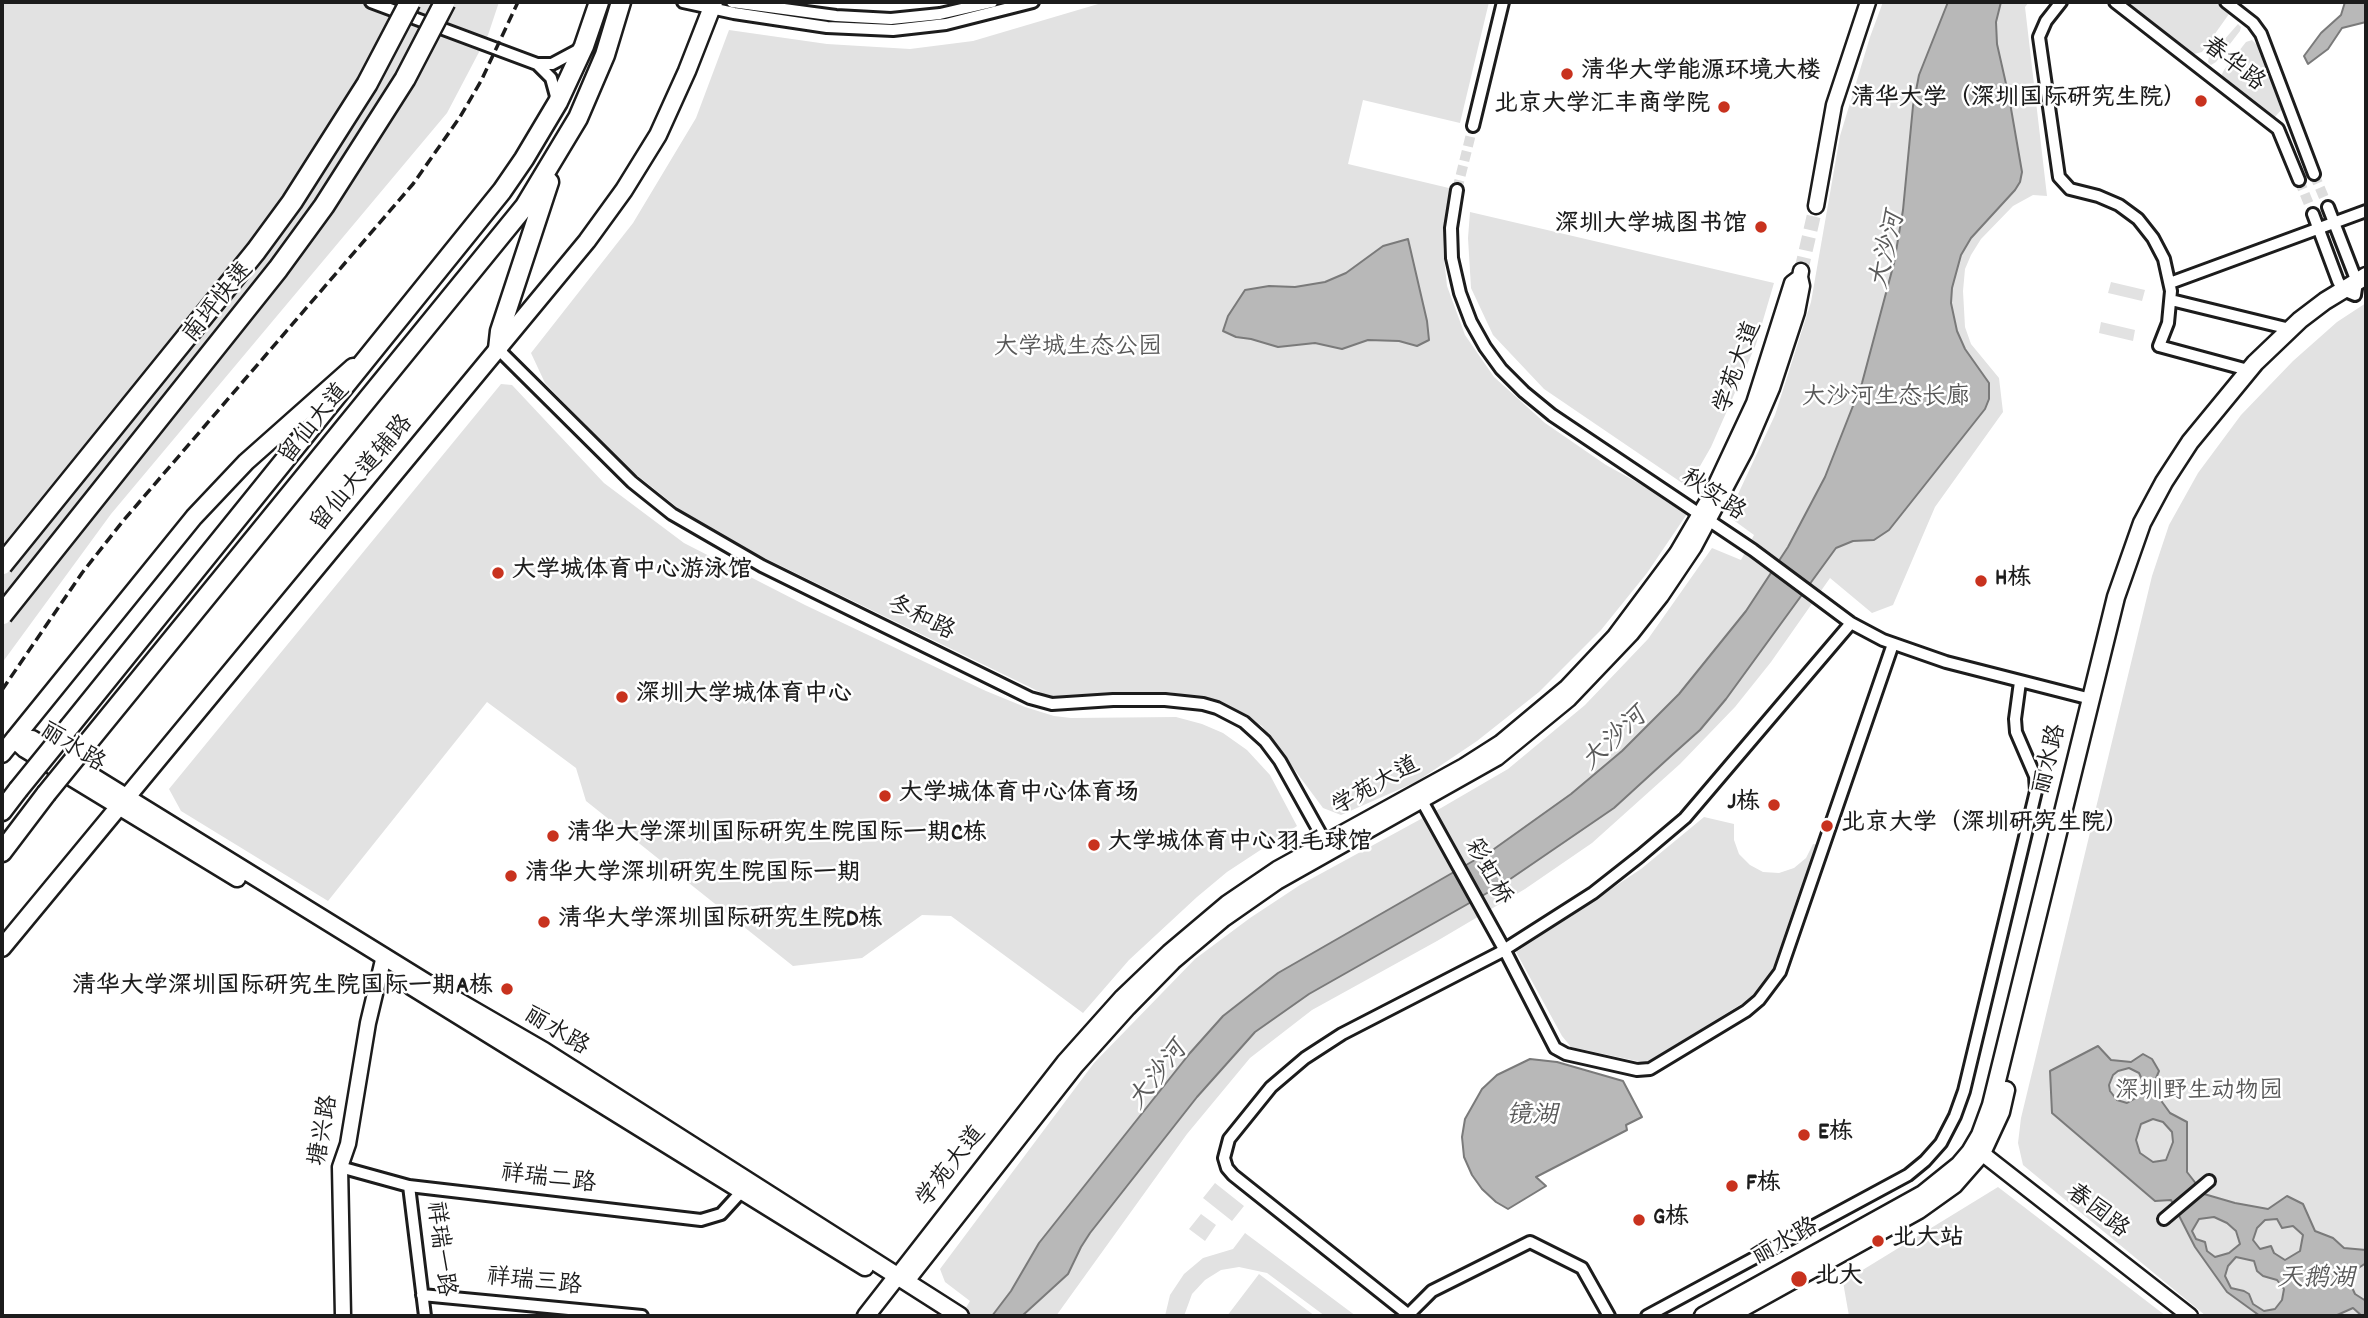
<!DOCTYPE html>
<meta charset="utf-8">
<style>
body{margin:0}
#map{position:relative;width:2368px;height:1318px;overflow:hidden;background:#fff;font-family:Dekko,sans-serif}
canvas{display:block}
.frame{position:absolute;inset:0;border:4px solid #1c1c1c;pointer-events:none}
</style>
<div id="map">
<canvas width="2368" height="1318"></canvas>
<div class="frame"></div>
</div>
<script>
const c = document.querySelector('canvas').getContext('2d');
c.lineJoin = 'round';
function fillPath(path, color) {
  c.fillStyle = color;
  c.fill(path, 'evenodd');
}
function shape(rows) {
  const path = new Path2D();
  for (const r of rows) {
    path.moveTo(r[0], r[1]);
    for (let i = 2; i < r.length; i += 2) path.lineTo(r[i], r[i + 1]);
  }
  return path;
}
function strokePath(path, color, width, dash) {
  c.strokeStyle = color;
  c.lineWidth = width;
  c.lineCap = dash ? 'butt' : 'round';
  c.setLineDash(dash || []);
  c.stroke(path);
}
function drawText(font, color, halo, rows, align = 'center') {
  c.font = font + ' Dekko,"LXGW WenKai TC",sans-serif';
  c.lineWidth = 5;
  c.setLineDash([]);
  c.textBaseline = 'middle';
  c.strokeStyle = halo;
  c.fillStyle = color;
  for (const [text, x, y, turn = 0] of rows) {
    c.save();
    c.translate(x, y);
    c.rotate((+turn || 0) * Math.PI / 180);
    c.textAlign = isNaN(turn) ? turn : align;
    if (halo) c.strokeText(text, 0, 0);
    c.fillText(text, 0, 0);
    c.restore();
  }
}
fillPath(shape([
 [2,2,499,2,488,35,447,113,111,514,2,663],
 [1105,2,1489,2,1460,123,1363,100,1348,164,1453,189,1444,223,1443,249,1447,286,1465,335,1494,377,1545,423,1606,465,1689,511,1647,573,1601,630,1539,692,1477,741,1416,782,1341,815,1323,808,1262,726,1215,700,1169,692,1050,697,703,528,623,464,545,383,531,353,633,223,696,118,729,30,827,44,910,49,973,41],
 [1883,2,2029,2,2025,7,2047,196,2033,195,2013,206,1981,239,1971,255,1965,269,1963,291,1965,327,1971,344,1999,378,2003,412,1935,507,1893,605,1872,613,1830,578,1771,662,1735,707,1680,764,1592,843,1525,889,1437,941,1312,1010,1250,1058,1187,1134,1056,1316,961,1316,970,1301,945,1282,940,1269,1094,1063,1195,959,1250,918,1300,885,1441,808,1508,769,1585,705,1648,639,1712,548,1741,560,1754,535,1732,519,1732,507,1775,415,1811,302,1840,136,1870,37],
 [2123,2,2219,2,2227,8,2229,14,2202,52,2190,55],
 [2238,24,2241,27,2240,31,2216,62,2211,65,2208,62,2209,57],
 [2252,40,2257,45,2261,53,2282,109,2274,118,2270,117,2223,81,2221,76,2224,70,2246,42],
 [1470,212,1774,283,1756,344,1737,388,1711,447,1688,487,1544,389,1493,335,1471,288,1468,238],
 [2111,282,2145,290,2142,301,2108,293],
 [2366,303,2366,1316,2206,1316,2023,1165,2018,1143,2021,1118,2152,576,2169,525,2198,473,2241,415,2293,361,2337,322],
 [2101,322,2135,330,2133,341,2099,333],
 [501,384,512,385,604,483,684,543,805,605,986,691,1025,707,1054,716,1071,718,1176,717,1202,724,1223,733,1247,750,1270,775,1297,826,1227,872,1197,897,1129,960,1083,1013,951,916,922,915,862,958,793,966,586,801,576,768,487,702,328,901,181,811,169,789],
 [1704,817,1734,824,1734,840,1739,854,1750,865,1763,872,1779,873,1794,868,1806,858,1813,844,1819,845,1778,965,1756,995,1646,1063,1571,1047,1562,1036,1516,952,1641,869],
 [1215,1183,1244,1206,1232,1221,1203,1198],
 [1998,1187,2166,1316,1849,1316,1843,1282],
 [1201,1214,1216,1225,1205,1241,1189,1229],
 [1245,1233,1356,1316,1325,1316,1267,1273,1239,1267,1221,1270,1205,1280,1192,1294,1184,1316,1165,1316,1170,1295,1184,1274,1203,1258,1233,1249],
 [1259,1274,1315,1316,1227,1316]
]), '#e2e2e2');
const water = shape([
 [1948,2,2001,2,1996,22,1997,44,2009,97,2022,172,2020,182,2015,190,1971,238,1961,255,1952,288,1951,303,1957,331,1965,349,1989,383,1989,399,1985,409,1889,530,1874,540,1853,541,1836,548,1726,699,1700,730,1672,755,1614,808,1503,884,1309,994,1255,1032,1197,1097,1090,1233,1081,1247,1068,1274,1022,1316,992,1316,1011,1291,1039,1243,1190,1053,1223,1016,1278,973,1494,849,1571,794,1622,751,1679,694,1746,611,1788,547,1825,477,1862,383,1894,263,1903,210,1913,106,1919,75,1948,2],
 [2345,2,2366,2,2366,22,2342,28,2328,49,2308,64,2304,56,2321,33,2341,15,2345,2],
 [1408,239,1427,321,1429,340,1417,346,1399,341,1368,340,1342,349,1315,343,1278,347,1251,339,1236,337,1223,331,1228,316,1245,290,1269,286,1295,287,1325,282,1346,273,1383,246,1408,239],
 [2098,1046,2111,1060,2131,1062,2143,1054,2152,1059,2159,1071,2152,1088,2170,1113,2187,1122,2187,1172,2204,1194,2235,1203,2268,1209,2287,1196,2303,1204,2315,1231,2333,1238,2344,1248,2366,1250,2366,1263,2354,1271,2350,1283,2355,1294,2366,1301,2366,1316,2362,1316,2353,1308,2335,1316,2260,1316,2227,1292,2195,1247,2171,1200,2155,1201,2052,1113,2050,1071,2098,1046],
 [2129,1068,2139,1073,2144,1084,2141,1095,2127,1103,2117,1100,2110,1091,2109,1085,2113,1075,2118,1071,2129,1068],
 [2153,1119,2163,1122,2172,1132,2173,1142,2166,1160,2153,1162,2140,1153,2136,1140,2141,1124,2153,1119],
 [2214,1217,2227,1223,2236,1231,2240,1244,2229,1253,2215,1257,2207,1251,2205,1242,2196,1239,2192,1231,2199,1219,2214,1217],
 [2277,1219,2282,1228,2293,1226,2303,1235,2300,1251,2285,1260,2274,1253,2271,1246,2260,1249,2253,1240,2257,1228,2265,1220,2277,1219],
 [2236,1257,2254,1261,2257,1271,2263,1276,2277,1280,2284,1289,2282,1300,2275,1309,2264,1311,2253,1304,2249,1294,2244,1291,2231,1288,2225,1276,2228,1266,2236,1257],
 [1530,1059,1557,1062,1623,1081,1642,1117,1626,1125,1627,1130,1536,1177,1546,1186,1508,1209,1496,1202,1482,1189,1472,1175,1464,1157,1462,1137,1465,1119,1482,1089,1497,1075,1530,1059]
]);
fillPath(water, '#b8b8b8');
strokePath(water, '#7a7a7a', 2);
strokePath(shape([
 [2314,174,2328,207],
 [2299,180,2313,214],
 [1457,190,1473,126]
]), '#ddd', 10, [10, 5]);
strokePath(shape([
 [1801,271,1816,206]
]), '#ddd', 14, [14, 7]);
const minor = shape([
 [371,2,537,64,552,64,580,49],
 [683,2,734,13,827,27,893,30,946,24,1033,2],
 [732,2,836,16,891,19,940,14,992,2],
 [2061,2,2046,21,2039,37,2059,177,2070,189,2098,196,2119,205,2138,219,2153,238,2164,259,2171,291,2168,323,2159,346,2248,370],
 [2115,2,2278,129,2299,180],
 [2226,2,2253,23,2261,34,2314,174],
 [537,64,551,78,557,100],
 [1473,126,1503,2],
 [1457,190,1451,228,1452,258,1460,293,1471,322,1485,347,1501,369,1524,392,1552,415,1753,550,1851,623,1883,640,1946,662,2091,699],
 [2313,214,2338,281,2343,290,2355,295,2357,282,2328,207],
 [2170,283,2366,211],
 [2171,300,2290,329],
 [498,349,632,482,672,514,762,566,1030,698,1052,704,1113,700,1165,700,1203,704,1217,708,1244,722,1265,741,1280,761,1329,849],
 [1422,801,1504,949,1555,1048,1566,1054,1637,1070,1650,1069,1746,1011,1759,1000,1780,972,1893,644],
 [340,1167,409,1186,701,1220,721,1214,742,1191],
 [409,1186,425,1316],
 [2164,1219,2209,1181],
 [422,1295,642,1316],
 [1408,1315,1432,1291,1530,1242,1582,1268,1609,1316],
 [1410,1316,1233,1175,1227,1168,1224,1158,1229,1139,1271,1087,1305,1058,1342,1034,1499,953,1593,893,1640,856,1685,818,1851,623],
 [1647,1316,1908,1175,1925,1161,1941,1143,1955,1116,1964,1091,2036,791,2035,776,2016,732,2015,719,2020,682]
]);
const tertiary = shape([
 [1816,206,1834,105,1868,2],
 [1974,1147,2190,1316],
 [898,1275,1064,1062,1122,997,1169,952,1227,903,1277,869,1464,766,1500,743,1567,687,1615,636,1677,553,1711,495,1754,403,1792,283,1800,277],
 [907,1281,1076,1066,1128,1008,1173,962,1224,919,1277,882,1497,758,1569,699,1631,634,1661,596,1694,547,1745,451,1772,388,1797,312,1802,286,1800,277,1801,271],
 [343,1316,340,1167,348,1144,368,1023,384,956]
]);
const secondary = shape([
 [14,739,32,739,430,985,544,1051,960,1316],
 [14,739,25,749,237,878],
 [2,754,194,517,246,462,353,367],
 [2,948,587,241,624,190,658,135,687,71,714,2],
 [411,986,865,1267],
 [866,1316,898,1275],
 [1703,1316,1923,1194,1959,1165,1970,1152,1980,1135,1991,1105,2116,597,2142,523,2164,482,2190,442,2255,363,2300,320,2325,301,2366,276],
 [1728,1316,1919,1210,1954,1185,1982,1153,2001,1112,2006,1090]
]);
const primary = shape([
 [498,349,500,331,549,182],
 [70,726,502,191,524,159,558,102,584,46,599,2],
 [81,751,525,206,578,118,605,55,621,2],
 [2,811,18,790],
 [2,852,46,794]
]);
strokePath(minor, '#1c1c1c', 16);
strokePath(tertiary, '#1c1c1c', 19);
strokePath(secondary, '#1c1c1c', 21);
strokePath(primary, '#1c1c1c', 23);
strokePath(minor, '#fff', 10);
strokePath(tertiary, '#fff', 14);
strokePath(secondary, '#fff', 16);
strokePath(primary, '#fff', 18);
strokePath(shape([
 [2,690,82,573,123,521,413,184,460,117,481,81,518,2]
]), '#1c1c1c', 3.5, [10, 5]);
const primaryBridge = shape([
 [18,790,70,726],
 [46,794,81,751]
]);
const trunkBridge = shape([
 [2,565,256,251,292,202,367,84,410,2],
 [2,615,278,269,324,206,405,79,445,2]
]);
strokePath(primaryBridge, '#1c1c1c', 23, []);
strokePath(trunkBridge, '#1c1c1c', 24, []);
strokePath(primaryBridge, '#fff', 18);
strokePath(trunkBridge, '#fff', 19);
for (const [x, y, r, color] of [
 [1567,74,7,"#c8321e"],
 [2201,101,7,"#c8321e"],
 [1724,107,7,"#c8321e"],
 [1761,227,7,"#c8321e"],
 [498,573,7,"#c8321e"],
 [1981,581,7,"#c8321e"],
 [622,697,7,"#c8321e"],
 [885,796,7,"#c8321e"],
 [1774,805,7,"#c8321e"],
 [1827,826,7,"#c8321e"],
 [553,836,7,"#c8321e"],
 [1094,845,7,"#c8321e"],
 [511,876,7,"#c8321e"],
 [544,922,7,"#c8321e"],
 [507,989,7,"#c8321e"],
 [1804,1135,7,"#c8321e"],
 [1732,1186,7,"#c8321e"],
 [1639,1220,7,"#c8321e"],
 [1878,1241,7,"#c8321e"],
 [1799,1279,9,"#c8321e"]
]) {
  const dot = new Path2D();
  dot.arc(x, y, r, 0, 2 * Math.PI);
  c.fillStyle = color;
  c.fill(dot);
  strokePath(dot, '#fff', 2.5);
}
drawText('24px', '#1c1c1c', '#fff', [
 ["春华路",2232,66,38],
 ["南坪快速",220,304,-51],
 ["学苑大道",1740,368,-70],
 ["留仙大道",316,425,-51],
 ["留仙大道辅路",364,475,-50],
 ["秋实路",1712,497,34],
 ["冬和路",920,620,26],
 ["丽水路",71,749,32],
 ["丽水路",2052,760,-76],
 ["学苑大道",1377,788,-29],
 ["彩虹桥",1486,873,61],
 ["丽水路",555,1033,31],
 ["塘兴路",326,1131,-80],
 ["学苑大道",953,1168,-52],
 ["祥瑞二路",548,1181,7],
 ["春园路",2096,1213,38],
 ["丽水路",1786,1244,-29],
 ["祥瑞一路",438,1249,83],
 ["祥瑞三路",534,1284,6]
]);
drawText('bold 24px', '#1c1c1c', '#fff', [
 ["清华大学能源环境大楼",1581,74],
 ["清华大学（深圳国际研究生院）",2187,101,"right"],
 ["北京大学汇丰商学院",1710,107,"right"],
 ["深圳大学城图书馆",1747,227,"right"],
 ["大学城体育中心游泳馆",512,573],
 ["H栋",1995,581],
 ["深圳大学城体育中心",636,697],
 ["大学城体育中心体育场",899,796],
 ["J栋",1760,805,"right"],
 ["北京大学（深圳研究生院）",1841,826],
 ["清华大学深圳国际研究生院国际一期C栋",567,836],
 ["大学城体育中心羽毛球馆",1108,845],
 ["清华大学深圳研究生院国际一期",525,876],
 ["清华大学深圳国际研究生院D栋",558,922],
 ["清华大学深圳国际研究生院国际一期A栋",493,989,"right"],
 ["E栋",1818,1135],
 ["F栋",1746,1186],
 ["G栋",1653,1220],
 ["北大站",1892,1241],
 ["北大",1815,1279]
], 'left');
drawText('24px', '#575757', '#fff', [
 ["大学城生态公园",1078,350],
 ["大沙河生态长廊",1886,400],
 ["深圳野生动物园",2199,1094]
]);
drawText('italic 26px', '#5a5a5a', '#fff', [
 ["大沙河",1890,251,-77],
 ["大沙河",1616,741,-43],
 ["大沙河",1160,1077,-52],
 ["镜湖",1532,1118],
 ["天鹅湖",2316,1281]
]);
</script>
